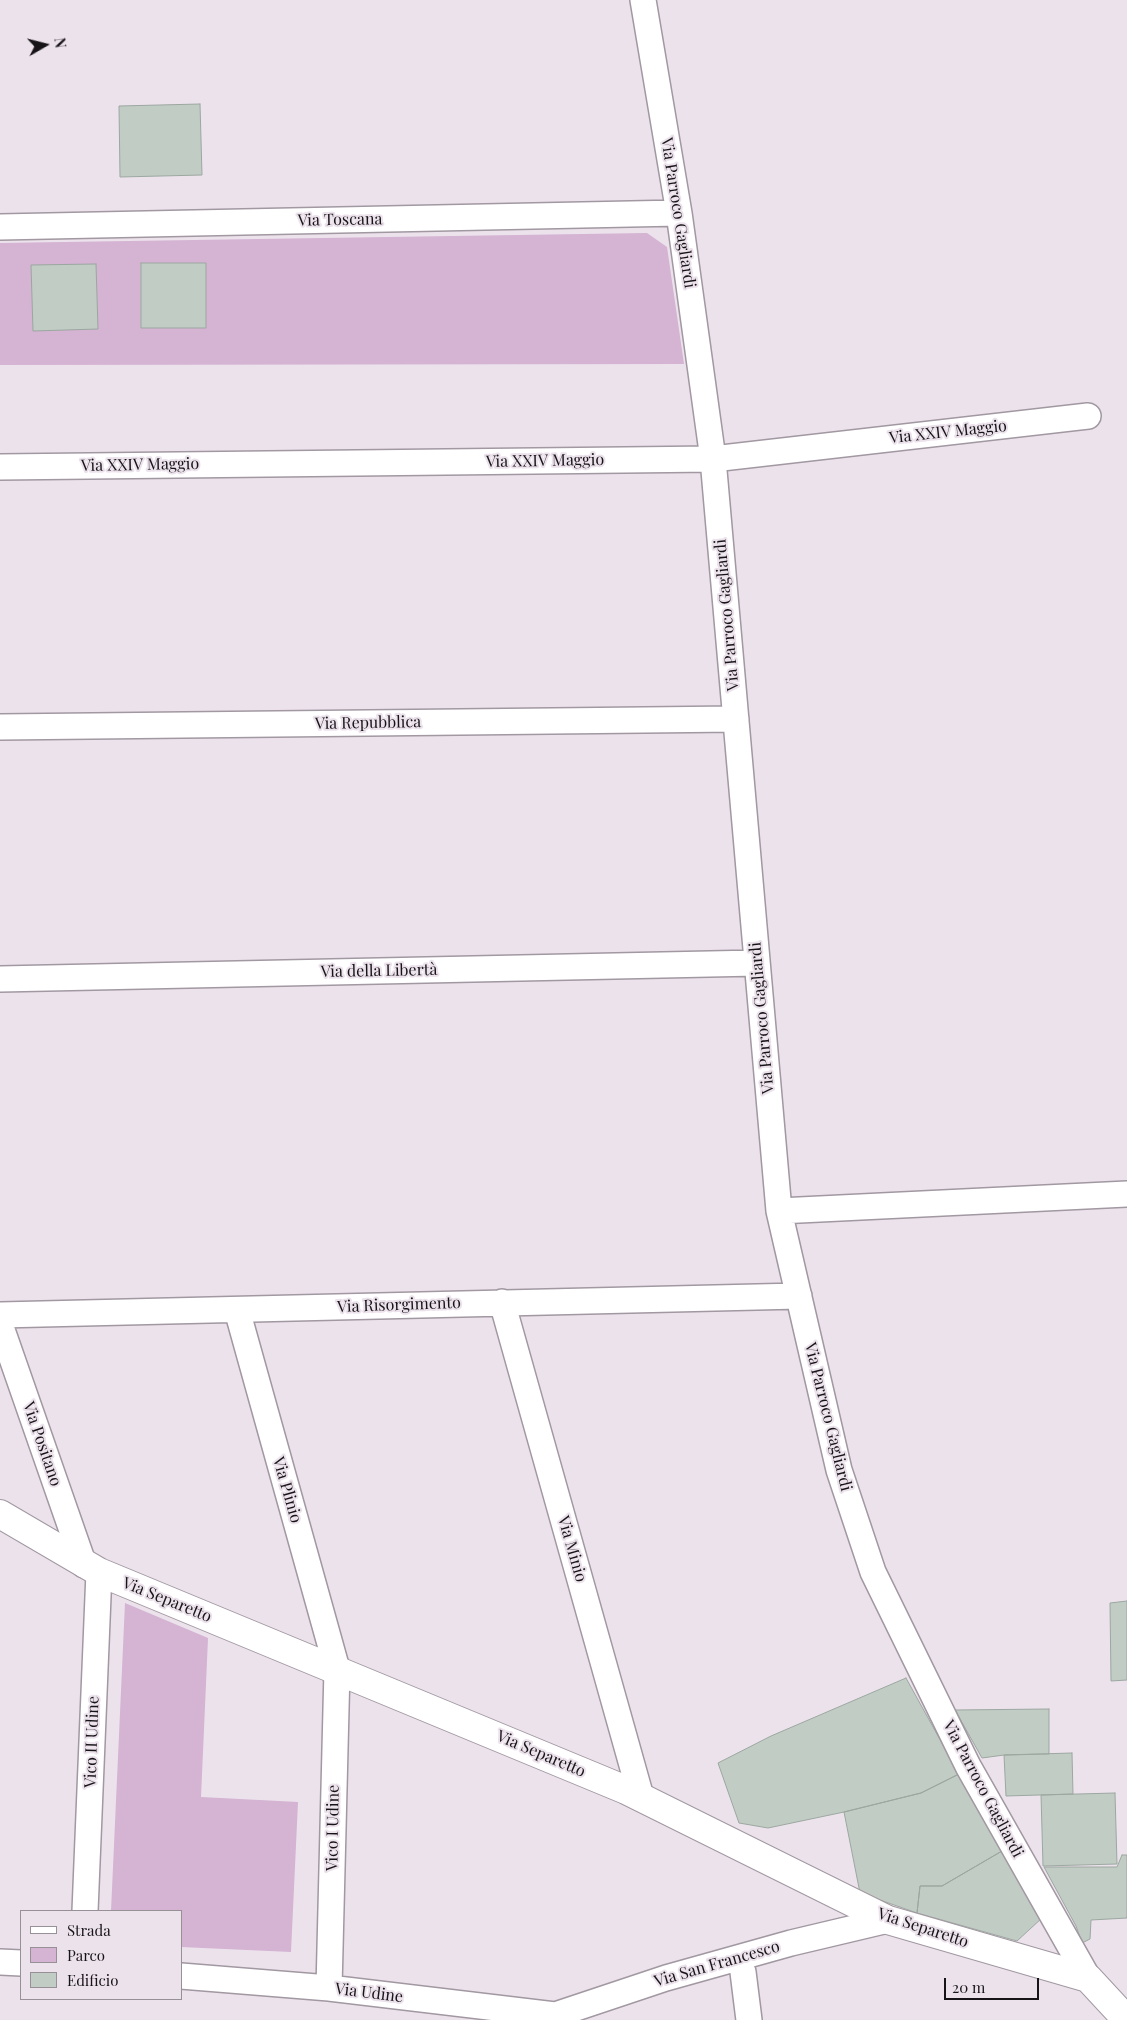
<!DOCTYPE html>
<meta charset="utf-8">
<style>
body{margin:0}
#map{position:relative;width:1127px;height:2020px;overflow:hidden;background:#ece2ec;font-family:"Playfair Display",serif}
canvas{display:block}
.legend{position:absolute;left:20px;top:1910px;width:162px;height:90px;box-sizing:border-box;background:#ece2ec;border:1px solid #979097;margin:0;padding:6px 9px;list-style:none;font-size:15px;color:#171417}
.legend li{display:flex;align-items:center;gap:10px;height:25px}
.legend b{width:25px;border:1px solid #979097}
.north{position:absolute;left:20px;top:20px;width:50px;height:50px;-webkit-text-stroke:4px #ece2ec;paint-order:stroke;rotate:82deg;font-size:14px;font-weight:700;line-height:20px;text-align:center;color:#171417}
.north::after{content:'';display:block;margin:auto;width:18px;height:22px;background:#171417;clip-path:polygon(50% 0,100% 100%,50% 72%,0 100%)}
.scale{position:absolute;left:944px;top:1978px;width:95px;height:22px;box-sizing:border-box;border:2px solid #171417;border-top:0;padding-left:6px;font-size:15px;line-height:18px;white-space:nowrap;color:#171417;-webkit-text-stroke:4px #ece2ec;paint-order:stroke}
</style>
<div id="map">
<canvas width="1127" height="2020"></canvas>
<ul class="legend">
<li><b style="height:6px;background:#fff"></b>Strada</li>
<li><b style="height:14px;background:#d4b3d3"></b>Parco</li>
<li><b style="height:14px;background:#c1ccc5"></b>Edificio</li>
</ul>
<div class="north">N</div>
<div class="scale">20 m</div>
</div>
<script>
const c = document.querySelector('canvas').getContext('2d');
c.lineJoin = 'round';
function fillPath(path, color) {
  c.fillStyle = color;
  c.fill(path, 'evenodd');
}
function shape(rows) {
  const path = new Path2D();
  for (const r of rows) {
    path.moveTo(r[0], r[1]);
    for (let i = 2; i < r.length; i += 2) path.lineTo(r[i], r[i + 1]);
  }
  return path;
}
function strokePath(path, color, width, dash) {
  c.strokeStyle = color;
  c.lineWidth = width;
  c.lineCap = dash ? 'butt' : 'round';
  c.setLineDash(dash || []);
  c.stroke(path);
}
function drawText(font, color, halo, rows, align = 'center') {
  c.font = font + ' "Playfair Display",serif';
  c.lineWidth = 4;
  c.setLineDash([]);
  c.textBaseline = 'middle';
  c.strokeStyle = halo;
  c.fillStyle = color;
  for (const [text, x, y, turn = 0] of rows) {
    c.save();
    c.translate(x, y);
    c.rotate((+turn || 0) * Math.PI / 180);
    c.textAlign = isNaN(turn) ? turn : align;
    if (halo) c.strokeText(text, 0, 0);
    c.fillText(text, 0, 0);
    c.restore();
  }
}
fillPath(shape([
 [647,233,667,247,684,364,0,365,0,243],
 [125,1603,208,1638,201,1797,298,1802,291,1952,181,1947,181,1911,111,1911]
]), '#d4b3d3');
const building = shape([
 [200,104,202,175,120,177,119,106,200,104],
 [141,263,206,263,206,328,141,328,141,263],
 [96,264,98,329,33,331,31,265,96,264],
 [1127,1601,1127,1680,1111,1681,1110,1603,1127,1601],
 [906,1678,959,1774,921,1793,844,1812,768,1828,739,1823,718,1763,771,1736,906,1678],
 [1049,1709,1049,1754,1004,1755,982,1758,955,1710,1049,1709],
 [1072,1753,1073,1794,1006,1796,1004,1755,1072,1753],
 [959,1774,1002,1851,942,1886,920,1886,917,1913,860,1893,844,1812,921,1793,959,1774],
 [1115,1793,1117,1864,1043,1866,1041,1795,1115,1793],
 [1002,1851,1042,1918,1017,1941,917,1913,920,1886,942,1886,1002,1851],
 [1122,1855,1127,1855,1127,1918,1091,1920,1090,1939,1082,1943,1076,1926,1044,1867,1117,1867,1122,1855]
]);
fillPath(building, '#c1ccc5');
strokePath(building, '#9ca7a0', 1);
const street = shape([
 [643,0,679,213,713,459,779,1211,839,1470,873,1572,968,1766,1088,1978],
 [0,227,679,213],
 [0,467,713,459,1088,416],
 [0,727,736,719],
 [0,979,757,963],
 [779,1211,1127,1194],
 [502,1302,641,1797],
 [237,1310,337,1669,329,1988],
 [0,1315,799,1296],
 [0,1324,84,1565],
 [85,1911,99,1572],
 [0,1962,21,1963],
 [743,1972,749,2020],
 [181,1976,329,1988,555,2015],
 [549,2020,555,2015,666,1978,791,1943,888,1920]
]);
const secondary = shape([
 [0,1514,99,1572,626,1790,888,1920,1088,1978,1127,2020]
]);
strokePath(street, '#a198a1', 28);
strokePath(secondary, '#a198a1', 30);
strokePath(street, '#fff', 25);
strokePath(secondary, '#fff', 28);
drawText('16px', '#171417', '#ece2ec', [
 ["Via Parroco Gagliardi",678,213,81],
 ["Via Toscana",340,220,-1],
 ["Via XXIV Maggio",948,432,-6],
 ["Via XXIV Maggio",545,461,-1],
 ["Via XXIV Maggio",140,465,-1],
 ["Via Parroco Gagliardi",727,615,-95],
 ["Via Repubblica",368,723,-1],
 ["Via della Libertà",379,971,-1],
 ["Via Parroco Gagliardi",762,1018,-95],
 ["Via Risorgimento",399,1305,-2],
 ["Via Parroco Gagliardi",828,1417,76],
 ["Via Positano",42,1444,71],
 ["Via Plinio",287,1490,74],
 ["Via Minio",572,1549,74],
 ["Via Separetto",167,1600,22],
 ["Vico II Udine",92,1742,-88],
 ["Via Separetto",541,1754,23],
 ["Via Parroco Gagliardi",983,1789,62],
 ["Vico I Udine",333,1828,-89],
 ["Via Separetto",923,1928,18],
 ["Via San Francesco",717,1964,-16],
 ["Via Udine",369,1993,7]
]);
</script>
